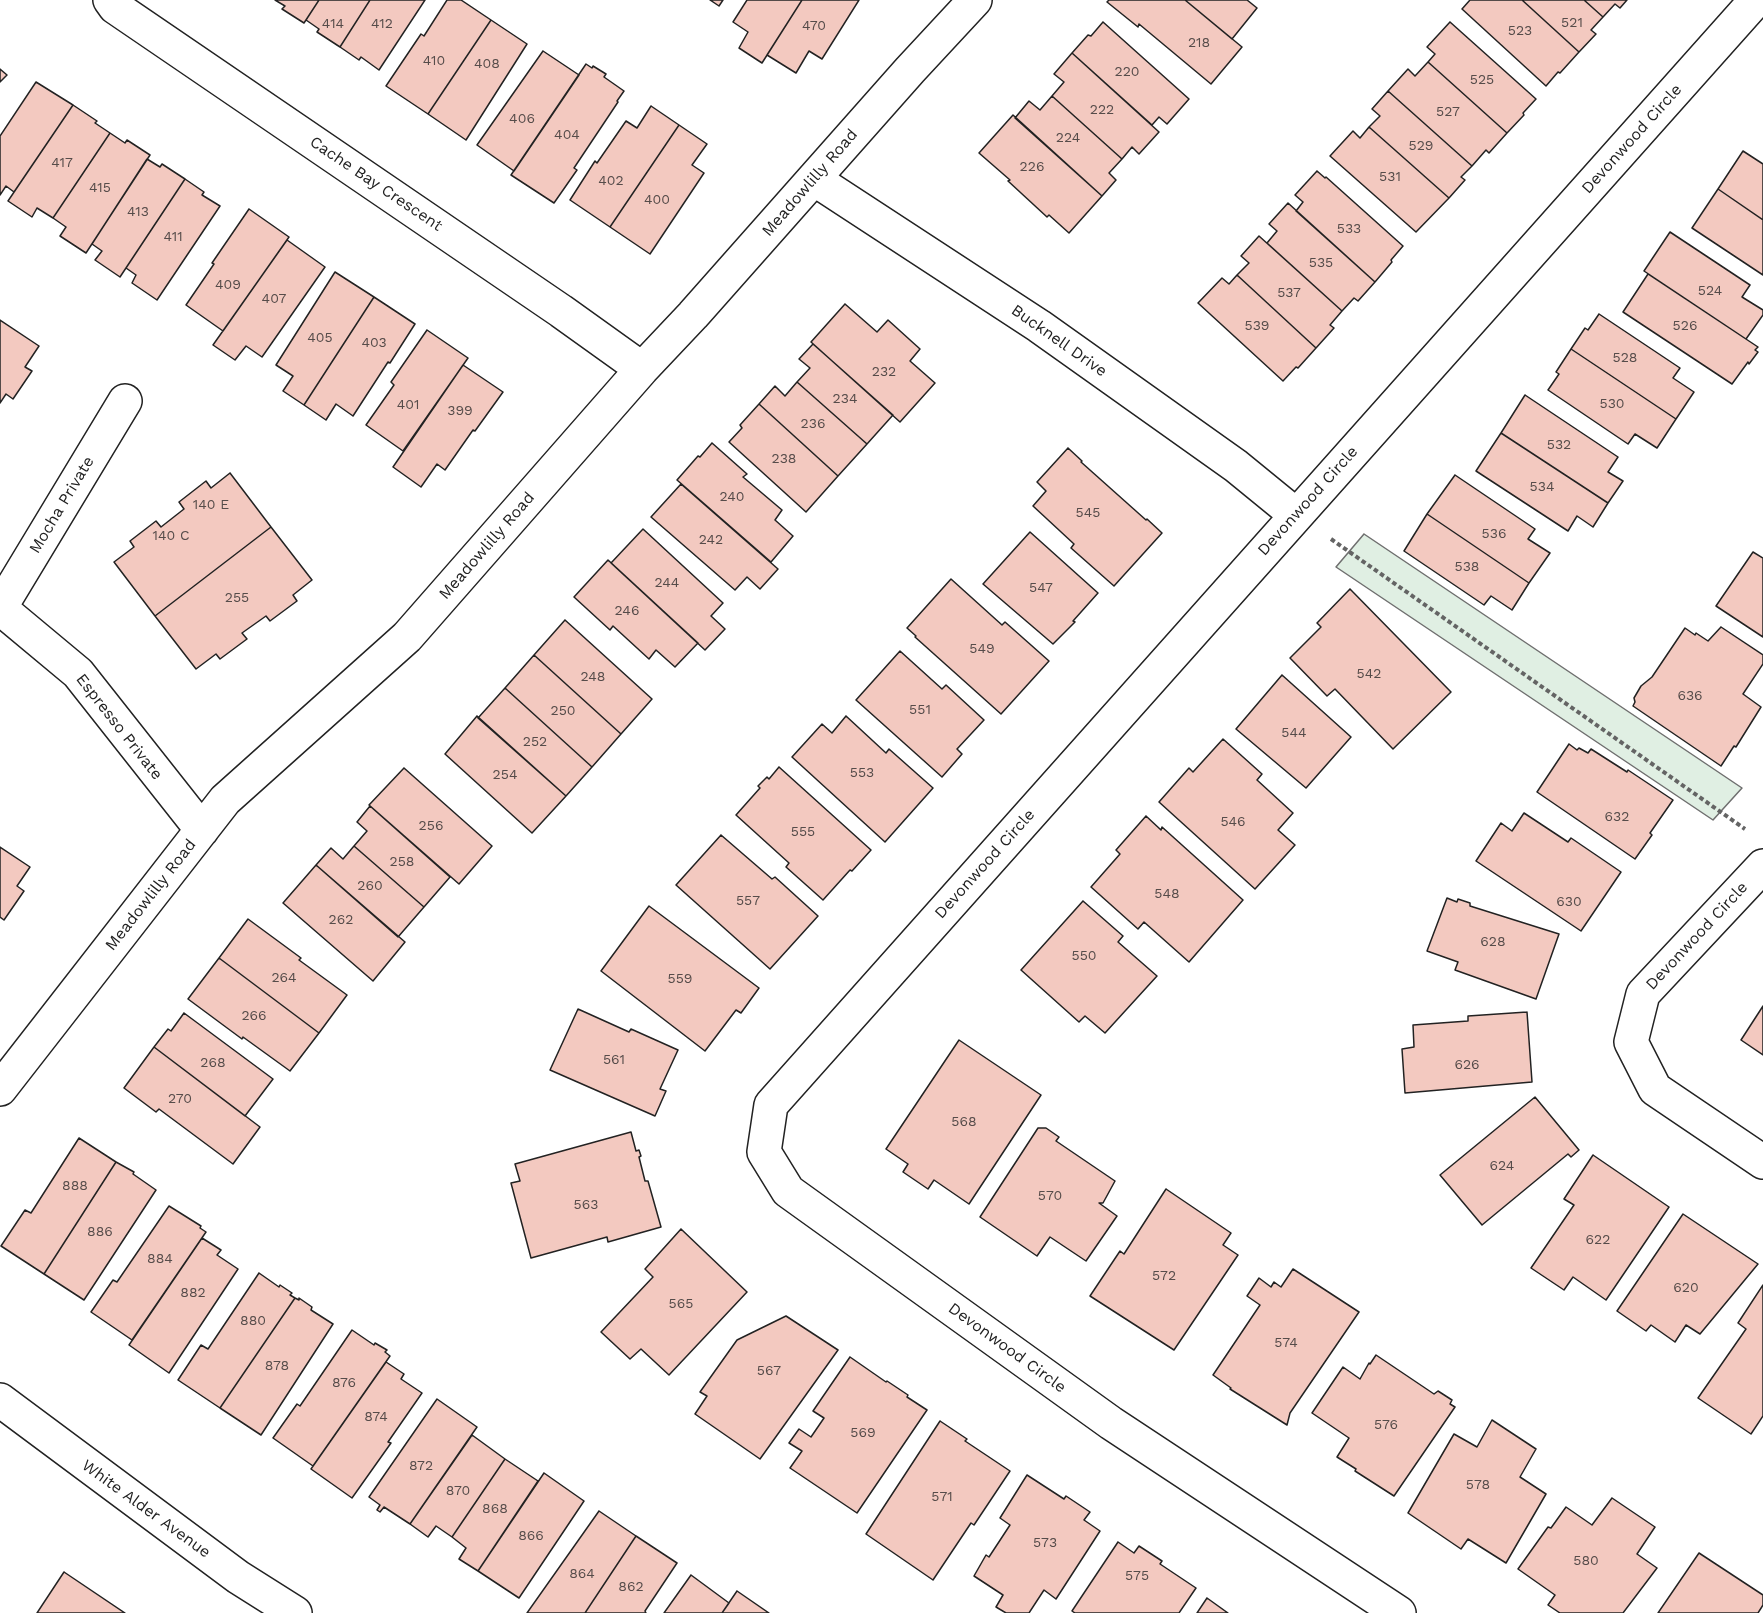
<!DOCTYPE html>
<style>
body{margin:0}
canvas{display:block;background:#fff}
</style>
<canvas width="1763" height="1613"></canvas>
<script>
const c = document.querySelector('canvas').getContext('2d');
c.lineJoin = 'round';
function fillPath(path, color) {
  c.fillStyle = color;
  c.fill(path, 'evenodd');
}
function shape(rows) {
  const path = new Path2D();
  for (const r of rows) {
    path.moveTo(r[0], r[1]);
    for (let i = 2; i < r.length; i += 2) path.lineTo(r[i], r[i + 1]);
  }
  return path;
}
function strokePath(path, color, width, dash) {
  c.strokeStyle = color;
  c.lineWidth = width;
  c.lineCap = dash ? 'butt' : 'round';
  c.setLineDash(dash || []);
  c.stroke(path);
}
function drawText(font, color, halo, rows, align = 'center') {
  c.font = font + ' "Work Sans",sans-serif';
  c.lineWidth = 4.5;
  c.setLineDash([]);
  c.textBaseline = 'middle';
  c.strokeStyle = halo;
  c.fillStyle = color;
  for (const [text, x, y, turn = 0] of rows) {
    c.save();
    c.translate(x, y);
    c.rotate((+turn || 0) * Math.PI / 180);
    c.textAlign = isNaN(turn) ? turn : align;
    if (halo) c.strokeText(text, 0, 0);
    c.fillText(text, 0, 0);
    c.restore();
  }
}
const green = shape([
 [1364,534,1742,788,1713,820,1336,567,1364,534]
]);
fillPath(green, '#e0efe3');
strokePath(green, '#6f6f6f', 1.5);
const building = shape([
 [275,0,319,0,304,23,282,9,285,6,275,0],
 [319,0,370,0,340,47,317,32,319,29,306,20,319,0],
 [370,0,425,0,379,70,361,57,359,60,340,47,370,0],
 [447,0,461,0,491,20,428,114,386,86,421,34,424,36,447,0],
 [710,0,723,0,719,6,710,0],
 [747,0,802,0,762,63,739,48,748,32,733,22,747,0],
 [802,0,859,0,822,59,809,51,796,73,767,55,802,0],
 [1109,0,1185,0,1242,47,1211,84,1139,24,1138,27,1107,2,1109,0],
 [1185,0,1247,0,1257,8,1232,39,1185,0],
 [1470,0,1522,0,1579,52,1560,73,1558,72,1546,86,1462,9,1470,0],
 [1522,0,1584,0,1603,17,1591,30,1596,34,1579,52,1522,0],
 [1584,0,1627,0,1620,8,1615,4,1603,17,1584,0],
 [491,20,527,44,466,140,428,114,491,20],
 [1103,22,1189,99,1167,124,1159,117,1152,125,1072,53,1088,35,1091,36,1103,22],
 [1450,22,1536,99,1523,113,1524,115,1507,133,1428,62,1435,54,1427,47,1450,22],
 [543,51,579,75,514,171,477,145,543,51],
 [1072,53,1159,132,1139,154,1132,147,1122,159,1052,96,1064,82,1054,74,1072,53],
 [1428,62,1507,133,1489,153,1486,150,1472,166,1388,91,1408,69,1415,76,1428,62],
 [586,64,592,68,593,66,606,74,604,77,624,91,617,101,618,102,574,168,577,170,554,203,511,175,586,64],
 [0,69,7,75,0,82,0,69],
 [36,82,73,105,14,192,6,186,0,195,0,136,36,82],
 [1388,91,1472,166,1461,177,1465,180,1449,198,1369,127,1380,116,1372,109,1388,91],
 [1052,96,1122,159,1109,173,1116,180,1102,196,1015,118,1029,101,1040,110,1052,96],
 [73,105,97,121,95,123,110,133,53,218,37,208,32,217,8,201,73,105],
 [651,106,679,125,610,227,570,200,595,161,597,163,626,121,637,128,651,106],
 [1013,115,1102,196,1069,233,1049,215,1047,217,1008,181,1010,180,979,153,1013,115],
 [679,125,707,144,692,165,704,173,650,254,610,227,679,125],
 [1369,127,1449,198,1416,232,1330,156,1353,131,1360,138,1369,127],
 [110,133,125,143,127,140,150,155,86,253,60,236,66,227,53,218,110,133],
 [1743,151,1763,164,1763,220,1718,189,1743,151],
 [147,159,160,167,162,164,185,179,120,277,95,260,102,251,92,244,147,159],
 [1317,171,1325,178,1326,177,1403,246,1391,260,1392,262,1375,282,1296,211,1303,202,1295,195,1317,171],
 [185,179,204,192,202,195,220,206,157,300,132,283,136,275,126,268,185,179],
 [1718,189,1763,220,1763,275,1692,228,1718,189],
 [1288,203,1375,282,1358,301,1354,298,1342,311,1267,243,1277,231,1269,224,1288,203],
 [249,209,289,237,223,331,186,305,214,264,212,263,249,209],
 [1670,232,1750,285,1742,297,1763,310,1763,315,1746,339,1644,271,1670,232],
 [1259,236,1342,311,1330,325,1334,328,1316,348,1237,275,1249,263,1241,256,1259,236],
 [287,240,325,267,262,357,246,346,235,360,213,345,287,240],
 [335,272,374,297,304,405,283,391,293,376,276,365,335,272],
 [1648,274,1758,347,1755,350,1758,352,1749,364,1748,362,1732,384,1623,312,1648,274],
 [1237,275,1316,348,1298,368,1296,367,1283,381,1198,303,1222,278,1229,284,1237,275],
 [374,297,415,324,390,363,388,362,353,416,336,404,326,420,304,405,374,297],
 [845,304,877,332,888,320,920,349,910,361,935,383,900,422,811,342,845,304],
 [1599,314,1680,368,1673,378,1694,392,1676,419,1571,349,1585,328,1588,330,1599,314],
 [0,320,39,346,25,367,32,371,13,399,6,394,0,403,0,320],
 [427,330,468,358,403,451,366,425,394,385,391,382,427,330],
 [813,344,893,415,867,444,797,382,810,368,799,359,813,344],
 [1571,349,1676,419,1657,448,1635,434,1628,444,1548,390,1559,374,1556,372,1571,349],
 [463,365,503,392,475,431,473,430,445,470,437,464,421,487,393,467,463,365],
 [797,382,867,444,838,476,759,404,775,386,785,396,797,382],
 [1525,395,1618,457,1608,472,1623,481,1608,503,1501,433,1525,395],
 [759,404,838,476,806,512,729,442,742,428,740,425,759,404],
 [1501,433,1608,503,1593,527,1577,516,1568,531,1476,471,1501,433],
 [712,443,747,474,743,477,782,510,775,520,793,536,771,562,677,480,698,456,700,457,712,443],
 [1068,448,1082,461,1081,462,1146,520,1147,519,1162,533,1114,586,1071,548,1074,544,1033,506,1046,491,1037,482,1068,448],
 [230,473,271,527,155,616,114,562,134,547,130,541,156,521,161,527,184,509,179,502,206,481,211,488,230,473],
 [1455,475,1535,529,1528,539,1550,553,1529,583,1427,514,1455,475],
 [681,484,778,569,760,589,747,577,735,590,651,517,681,484],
 [1427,514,1529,583,1512,610,1491,596,1484,605,1404,551,1427,514],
 [271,527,312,580,293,595,297,601,270,621,266,616,242,633,247,639,220,659,216,654,196,669,155,616,271,527],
 [643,529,723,603,711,616,725,629,705,650,611,563,643,529],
 [1030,532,1098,593,1073,621,1075,622,1053,644,983,584,1030,532],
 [1753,552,1763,558,1763,637,1716,606,1753,552],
 [608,560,698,643,675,667,656,650,649,659,613,626,610,630,574,597,608,560],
 [951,579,1002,625,1005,622,1049,661,1001,714,915,637,916,636,907,628,951,579],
 [1350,589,1451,692,1393,749,1335,689,1327,696,1290,658,1321,627,1317,623,1350,589],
 [565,620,652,699,621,734,534,655,565,620],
 [1721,627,1763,655,1763,664,1743,694,1761,707,1736,747,1734,746,1721,766,1633,706,1635,702,1634,698,1641,686,1652,677,1685,628,1695,635,1696,633,1708,641,1721,627],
 [900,651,942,689,946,685,984,720,957,749,962,754,942,777,856,700,900,651],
 [534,655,621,734,592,767,505,688,534,655],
 [1282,675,1351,737,1306,788,1236,729,1282,675],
 [505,688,592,767,566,796,478,718,505,688],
 [477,716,566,796,532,833,445,754,477,716],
 [846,716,886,753,889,749,933,788,885,842,792,757,822,724,832,733,846,716],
 [1223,739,1262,774,1257,780,1293,813,1278,830,1295,845,1255,889,1159,802,1189,768,1193,772,1223,739],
 [1569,744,1577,750,1579,748,1588,753,1591,749,1627,772,1628,770,1673,800,1650,833,1652,835,1635,859,1537,792,1569,744],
 [779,767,871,850,852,871,850,870,823,900,786,867,789,863,736,815,760,788,758,786,767,777,769,779,779,767],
 [404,768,492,846,459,884,369,805,404,768],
 [370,806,450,877,424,907,354,846,367,831,357,822,370,806],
 [1524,813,1568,842,1571,838,1621,872,1581,931,1476,861,1501,823,1512,831,1524,813],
 [1146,816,1161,830,1162,827,1243,900,1189,962,1144,922,1138,929,1091,887,1120,854,1116,850,1146,816],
 [721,835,772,879,775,877,818,916,770,969,676,885,721,835],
 [354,846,424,907,398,937,316,865,331,848,343,859,354,846],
 [0,847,30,867,17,886,24,891,4,920,0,917,0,847],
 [316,865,405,942,373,981,283,903,316,865],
 [1447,898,1457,902,1458,899,1470,903,1470,906,1559,934,1536,999,1455,970,1458,962,1427,951,1447,898],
 [1083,901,1123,936,1118,942,1157,976,1105,1033,1085,1016,1079,1022,1021,970,1083,901],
 [649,906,759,988,741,1013,736,1010,705,1051,601,971,649,906],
 [248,919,301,958,299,960,347,995,319,1033,219,958,248,919],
 [219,958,319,1033,290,1071,243,1037,242,1039,188,999,219,958],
 [1763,1006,1763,1055,1741,1040,1763,1006],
 [578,1009,629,1032,631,1029,678,1050,660,1089,666,1091,655,1116,550,1070,578,1009],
 [1527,1012,1532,1082,1405,1093,1402,1049,1414,1047,1413,1025,1468,1021,1468,1016,1527,1012],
 [184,1013,273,1079,245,1116,154,1047,168,1029,171,1031,184,1013],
 [959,1040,1041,1095,969,1204,934,1180,928,1189,903,1172,908,1164,886,1149,959,1040],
 [154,1047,260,1127,233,1164,159,1109,156,1112,124,1088,154,1047],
 [1535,1097,1579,1150,1571,1157,1568,1154,1482,1225,1440,1175,1535,1097],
 [1038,1128,1046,1128,1059,1137,1056,1141,1115,1181,1103,1203,1099,1203,1117,1216,1086,1261,1050,1237,1037,1256,980,1217,1038,1128],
 [631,1132,636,1151,639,1150,641,1156,639,1157,645,1181,648,1181,661,1227,608,1242,607,1237,531,1258,511,1183,520,1181,515,1164,631,1132],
 [79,1138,116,1162,44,1274,1,1246,25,1210,31,1213,79,1138],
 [1593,1155,1669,1207,1606,1300,1573,1277,1564,1290,1531,1268,1574,1205,1564,1199,1593,1155],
 [116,1162,134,1172,133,1174,156,1190,84,1300,44,1274,116,1162],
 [1166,1189,1231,1233,1223,1245,1238,1255,1174,1350,1090,1296,1120,1251,1124,1254,1166,1189],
 [169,1206,201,1226,200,1228,206,1232,132,1340,91,1312,113,1280,117,1282,169,1206],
 [1683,1214,1758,1264,1700,1334,1686,1325,1675,1342,1651,1325,1646,1331,1617,1311,1683,1214],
 [681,1229,747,1292,669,1375,641,1349,630,1359,601,1332,653,1277,645,1269,681,1229],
 [202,1238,221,1250,217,1255,238,1269,169,1373,129,1345,202,1238],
 [1293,1269,1359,1312,1290,1413,1287,1425,1230,1389,1231,1388,1213,1375,1260,1305,1247,1296,1259,1278,1271,1287,1274,1282,1281,1287,1293,1269],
 [259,1273,279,1287,280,1285,292,1293,290,1295,295,1298,220,1408,178,1380,201,1345,208,1349,259,1273],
 [1763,1285,1763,1416,1751,1434,1698,1398,1746,1329,1738,1323,1763,1285],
 [295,1298,299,1300,299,1298,312,1307,311,1310,333,1324,261,1435,220,1408,295,1298],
 [786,1316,838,1350,760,1459,695,1414,707,1396,700,1392,737,1340,786,1316],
 [352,1330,374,1345,375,1343,387,1350,385,1352,390,1356,313,1466,273,1438,297,1404,300,1406,352,1330],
 [1376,1355,1434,1394,1438,1391,1452,1400,1450,1404,1455,1407,1394,1496,1355,1471,1356,1469,1337,1457,1349,1438,1312,1413,1343,1367,1360,1379,1369,1363,1370,1364,1376,1355],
 [850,1357,886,1382,887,1381,908,1395,907,1397,927,1410,857,1513,790,1468,802,1451,789,1443,799,1429,811,1437,824,1418,813,1411,850,1357],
 [386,1362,404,1374,401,1379,422,1393,388,1442,391,1443,352,1498,311,1469,386,1362],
 [437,1399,477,1427,410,1524,384,1507,380,1512,377,1510,380,1505,369,1497,437,1399],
 [1492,1420,1536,1449,1520,1477,1546,1494,1506,1563,1468,1539,1461,1549,1408,1513,1454,1434,1477,1447,1492,1420],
 [940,1421,967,1439,965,1441,1010,1471,974,1525,971,1523,933,1580,866,1534,940,1421],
 [472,1435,505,1459,452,1537,436,1526,428,1537,410,1524,472,1435],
 [505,1459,538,1481,478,1571,459,1559,466,1548,452,1537,505,1459],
 [544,1473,584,1501,519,1598,478,1571,544,1473],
 [1027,1475,1064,1499,1066,1496,1090,1512,1084,1520,1100,1531,1056,1599,1044,1590,1029,1613,1006,1613,996,1607,1003,1595,974,1576,986,1555,989,1557,1010,1525,1000,1518,1027,1475],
 [1612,1498,1655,1527,1637,1554,1657,1568,1623,1613,1560,1613,1548,1605,1555,1595,1518,1569,1548,1527,1551,1528,1566,1507,1592,1525,1612,1498],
 [599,1511,636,1536,585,1613,527,1613,599,1511],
 [636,1536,677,1563,645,1611,646,1613,585,1613,636,1536],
 [1118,1542,1134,1553,1139,1546,1162,1561,1160,1564,1196,1588,1179,1613,1075,1613,1072,1611,1118,1542],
 [1699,1553,1763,1595,1763,1605,1758,1613,1658,1613,1699,1553],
 [64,1572,125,1613,37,1613,64,1572],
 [691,1575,729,1603,722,1613,664,1613,691,1575],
 [737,1591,769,1613,722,1613,737,1591],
 [1207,1598,1228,1613,1197,1613,1207,1598]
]);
fillPath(building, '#f3c9c0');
strokePath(building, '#222', 1.5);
const minor = shape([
 [110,0,115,7,561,311,642,369],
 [814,179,1039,326,1236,466,1296,515],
 [0,608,78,673,202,830],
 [0,608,125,401],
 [1763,866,1643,994,1631,1042,1655,1089,1763,1162],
 [0,1089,225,800,407,637,642,369,693,315,910,70,975,0],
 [0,1400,238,1577,295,1613],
 [1399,1613,1111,1423,788,1191,764,1152,771,1105,1756,0]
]);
strokePath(minor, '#222', 36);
strokePath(shape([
 [1331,539,1745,829]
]), '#646464', 4, [4.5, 3]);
strokePath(minor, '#fff', 33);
drawText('14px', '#564c4a', null, [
 ["521",1572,23],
 ["414",333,24],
 ["412",382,24],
 ["470",814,26],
 ["523",1520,31],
 ["218",1199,43],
 ["410",434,61],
 ["408",487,64],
 ["220",1127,72],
 ["525",1482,80],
 ["222",1102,110],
 ["527",1448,112],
 ["406",522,119],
 ["404",567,135],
 ["224",1068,138],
 ["529",1421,146],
 ["417",62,163],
 ["226",1032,167],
 ["531",1390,177],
 ["402",611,181],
 ["415",100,188],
 ["400",657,200],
 ["413",138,212],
 ["533",1349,229],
 ["411",173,237],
 ["535",1321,263],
 ["409",228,285],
 ["524",1710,291],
 ["537",1289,293],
 ["407",274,299],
 ["539",1257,326],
 ["526",1685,326],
 ["405",320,338],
 ["403",374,343],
 ["528",1625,358],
 ["232",884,372],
 ["234",845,399],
 ["530",1612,404],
 ["401",408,405],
 ["399",460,411],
 ["236",813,424],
 ["532",1559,445],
 ["238",784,459],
 ["534",1542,487],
 ["240",732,497],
 ["140 E",211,505],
 ["545",1088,513],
 ["536",1494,534],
 ["140 C",171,536],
 ["242",711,540],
 ["538",1467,567],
 ["244",667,583],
 ["547",1041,588],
 ["255",237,598],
 ["246",627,611],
 ["549",982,649],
 ["542",1369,674],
 ["248",593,677],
 ["636",1690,696],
 ["551",920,710],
 ["250",563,711],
 ["544",1294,733],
 ["252",535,742],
 ["553",862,773],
 ["254",505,775],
 ["632",1617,817],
 ["546",1233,822],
 ["256",431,826],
 ["555",803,832],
 ["258",402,862],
 ["260",370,886],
 ["548",1167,894],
 ["557",748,901],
 ["630",1569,902],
 ["262",341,920],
 ["628",1493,942],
 ["550",1084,956],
 ["264",284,978],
 ["559",680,979],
 ["266",254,1016],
 ["561",614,1060],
 ["268",213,1063],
 ["626",1467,1065],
 ["270",180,1099],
 ["568",964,1122],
 ["624",1502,1166],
 ["888",75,1186],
 ["570",1050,1196],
 ["563",586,1205],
 ["886",100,1232],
 ["622",1598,1240],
 ["884",160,1259],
 ["572",1164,1276],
 ["620",1686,1288],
 ["882",193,1293],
 ["565",681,1304],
 ["880",253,1321],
 ["574",1286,1343],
 ["878",277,1366],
 ["567",769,1371],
 ["876",344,1383],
 ["874",376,1417],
 ["576",1386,1425],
 ["569",863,1433],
 ["872",421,1466],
 ["578",1478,1485],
 ["870",458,1491],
 ["571",942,1497],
 ["868",495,1509],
 ["866",531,1536],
 ["573",1045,1543],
 ["580",1586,1561],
 ["864",582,1574],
 ["575",1137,1576],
 ["862",631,1587]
]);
drawText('16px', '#222', '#fff', [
 ["Devonwood Circle",1632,139,-48],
 ["Meadowlilly Road",810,183,-49],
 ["Cache Bay Crescent",376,184,34],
 ["Bucknell Drive",1059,341,35],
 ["Devonwood Circle",1308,501,-48],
 ["Mocha Private",62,505,-59],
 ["Meadowlilly Road",487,546,-49],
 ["Espresso Private",119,727,52],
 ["Devonwood Circle",985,864,-48],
 ["Meadowlilly Road",151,895,-52],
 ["Devonwood Circle",1697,936,-47],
 ["Devonwood Circle",1007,1348,36],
 ["White Alder Avenue",146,1509,36]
]);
</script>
